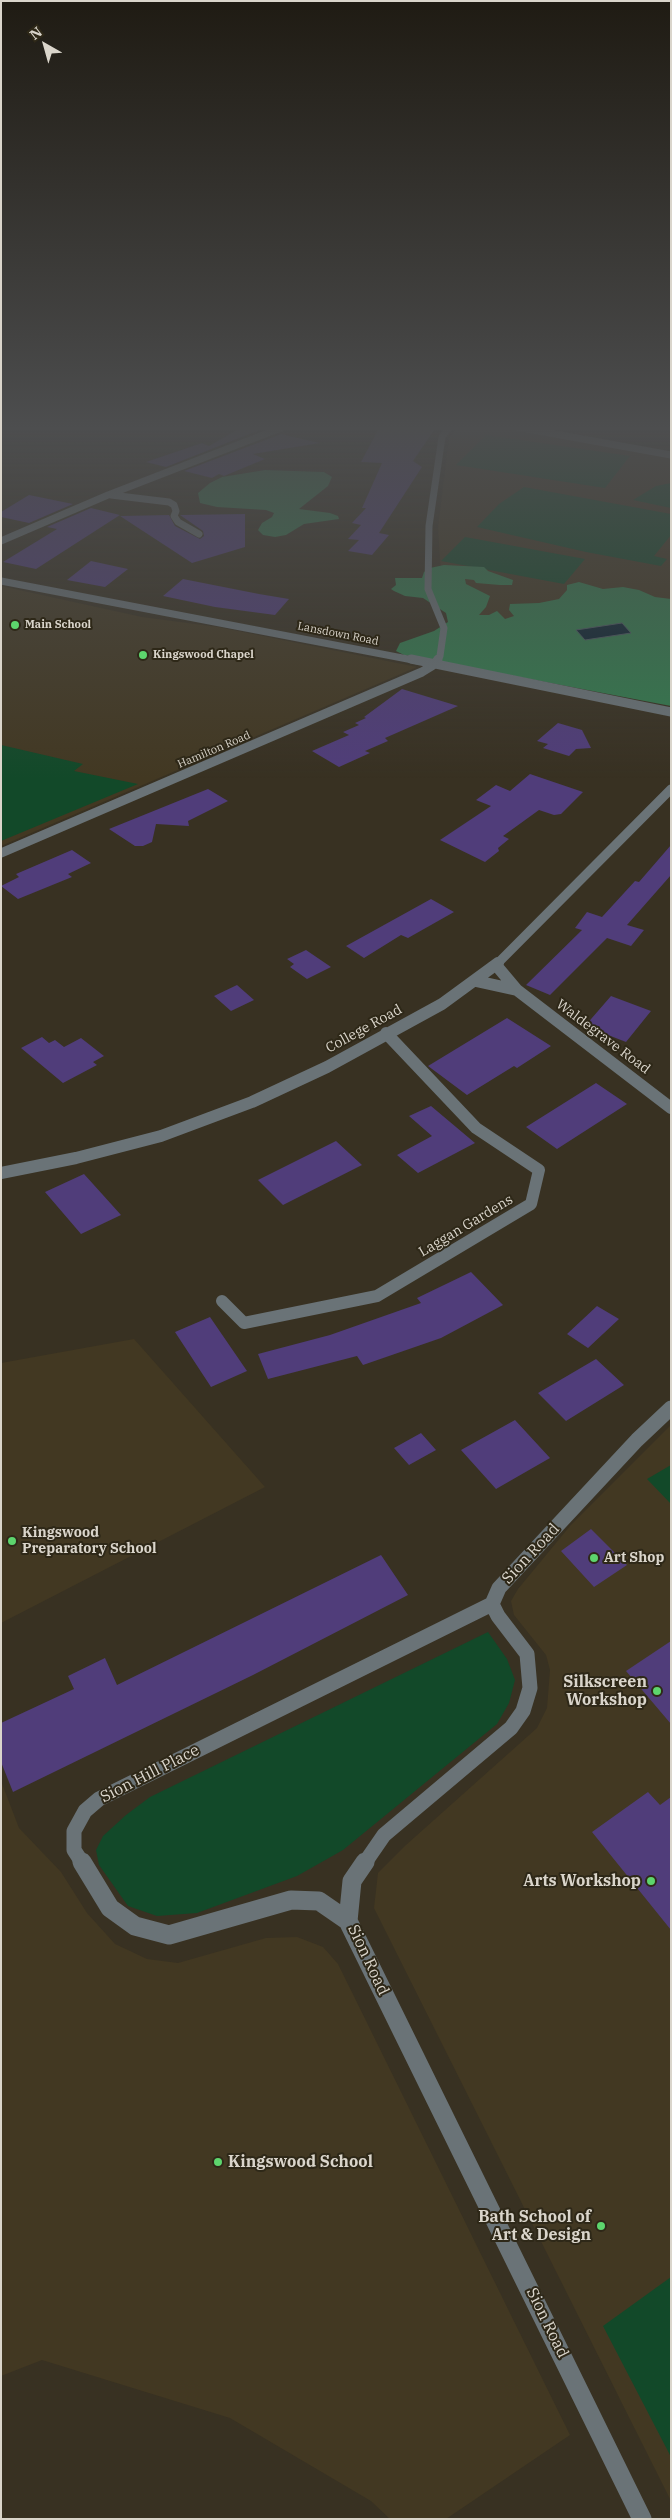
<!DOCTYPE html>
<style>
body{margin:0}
#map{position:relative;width:672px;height:2520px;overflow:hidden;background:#383122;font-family:"IBM Plex Serif",serif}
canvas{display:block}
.frame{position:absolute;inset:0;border:2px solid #dad5cb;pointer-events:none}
.north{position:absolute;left:20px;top:20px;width:50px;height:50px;-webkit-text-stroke:4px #2e2818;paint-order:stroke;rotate:322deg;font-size:14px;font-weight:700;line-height:20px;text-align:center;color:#dad5cb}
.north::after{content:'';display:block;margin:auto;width:18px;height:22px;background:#dad5cb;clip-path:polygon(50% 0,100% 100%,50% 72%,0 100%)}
</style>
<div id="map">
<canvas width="672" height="2520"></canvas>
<div class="frame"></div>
<div class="north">N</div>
</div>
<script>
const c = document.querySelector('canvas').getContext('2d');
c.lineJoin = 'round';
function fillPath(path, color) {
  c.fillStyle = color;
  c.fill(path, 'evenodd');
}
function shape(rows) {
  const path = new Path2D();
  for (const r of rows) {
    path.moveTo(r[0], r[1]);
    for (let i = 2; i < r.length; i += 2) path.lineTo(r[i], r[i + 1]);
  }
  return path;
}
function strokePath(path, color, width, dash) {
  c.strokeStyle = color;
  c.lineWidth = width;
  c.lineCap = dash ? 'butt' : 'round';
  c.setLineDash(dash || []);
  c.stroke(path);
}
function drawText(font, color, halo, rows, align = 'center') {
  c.font = font + ' "IBM Plex Serif",serif';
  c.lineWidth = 4;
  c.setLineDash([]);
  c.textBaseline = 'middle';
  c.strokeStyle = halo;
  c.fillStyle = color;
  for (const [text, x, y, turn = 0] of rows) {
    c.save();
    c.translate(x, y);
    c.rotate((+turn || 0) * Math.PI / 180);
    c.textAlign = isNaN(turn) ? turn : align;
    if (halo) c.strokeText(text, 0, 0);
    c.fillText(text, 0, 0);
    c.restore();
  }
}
fillPath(shape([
 [458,426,500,426,671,457,671,705,462,627,442,591,438,527,449,438],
 [1,586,142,617,218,627,417,667,1,846],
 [134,1339,265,1487,1,1623,1,1363],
 [671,1425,671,2501,374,1908,378,1873,406,1845,537,1728,547,1708,550,1670,546,1655,514,1615,511,1601,518,1589,570,1526],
 [1,1781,19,1828,61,1872,87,1913,115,1944,147,1959,178,1963,266,1938,297,1937,323,1947,338,1964,570,2435,446,2519,390,2519,371,2501,230,2418,42,2360,1,2376]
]), '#423822');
fillPath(shape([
 [486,435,630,456,605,488,456,465],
 [671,483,671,508,633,500,656,486],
 [524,487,671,514,671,535,654,556,667,559,661,566,586,552,477,527,499,504],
 [465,537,585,559,564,584,441,561],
 [1,745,83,764,74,771,138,784,1,841],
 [671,1465,671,1504,647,1479],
 [488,1632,507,1659,515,1680,509,1703,497,1724,343,1850,297,1876,197,1913,157,1916,128,1906,99,1865,96,1850,103,1836,126,1815,150,1797],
 [671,2277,671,2457,603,2326]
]), '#124929');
fillPath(shape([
 [265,470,324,472,332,477,328,486,299,509,330,513,338,516,339,519,304,524,286,535,275,537,263,535,258,530,262,523,272,517,274,513,266,510,217,507,200,503,198,493,210,483,222,477],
 [444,565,484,567,488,571,513,580,512,585,500,585,476,583,474,580,465,579,466,584,490,596,486,607,479,615,489,615,497,611,505,619,514,616,509,610,510,604,539,603,559,599,567,590,567,585,579,582,603,589,623,587,639,590,655,597,671,599,671,706,404,655,396,651,400,643,434,631,448,622,446,613,423,598,405,596,394,591,391,589,396,585,395,578,422,578,424,572,430,568]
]), '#337b4e');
const water = shape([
 [622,623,631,633,585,640,576,630,622,623]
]);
fillPath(water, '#0b2332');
strokePath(water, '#495860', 1);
fillPath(shape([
 [244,426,262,429,166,467,146,462,202,443,209,446],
 [380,426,437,426,413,461,422,467,379,533,389,535,372,555,348,551,359,540,348,539,361,525,352,523,366,508,362,508,382,463,361,462],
 [281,434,320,443,253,454,265,459,224,476,219,474,212,478,184,471],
 [29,495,73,504,29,523,1,517,1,512],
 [91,508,120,515,36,569,3,562,57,529,47,527],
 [245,514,245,547,192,563,120,516,169,515,175,526,200,539,204,536,203,531,180,515],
 [91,561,128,569,105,587,67,580],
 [183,579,259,594,289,599,275,615,215,607,163,596],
 [402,689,458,706,385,738,388,741,365,751,370,753,339,767,312,751,349,735,343,732,359,725,355,723,366,718,364,717],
 [558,723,582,730,591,748,576,749,569,756,543,748,548,744,537,741],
 [530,774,583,792,561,814,554,815,539,810,503,836,509,839,498,848,499,851,485,862,440,840,491,806,476,800,496,785,510,791],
 [208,789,228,801,188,821,189,826,156,824,152,842,143,846,135,846,109,829],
 [671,845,671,875,627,925,644,930,631,946,607,938,550,995,526,985,582,930,575,928,587,912,602,917,635,881,639,882],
 [72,850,91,863,68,874,72,877,18,899,1,886,19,877,16,874],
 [431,899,454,912,408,938,401,935,364,958,346,946],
 [306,950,331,967,307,979,290,967,294,964,287,959],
 [237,985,254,1000,231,1011,214,996],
 [611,996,651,1011,626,1042,585,1026],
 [507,1018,551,1046,517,1068,514,1066,467,1095,428,1066],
 [42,1037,49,1043,55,1040,64,1047,81,1038,104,1056,93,1062,97,1065,63,1083,21,1048],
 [596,1083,627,1104,557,1149,526,1127],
 [431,1106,475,1143,418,1173,397,1155,432,1136,409,1116],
 [336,1141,362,1165,283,1205,258,1180],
 [84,1174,121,1215,81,1234,45,1192],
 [471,1272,503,1305,441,1338,363,1365,357,1356,268,1379,258,1354,330,1335,421,1303,417,1298],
 [597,1306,619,1319,588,1348,567,1334],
 [210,1317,247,1371,211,1387,175,1332],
 [596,1359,624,1385,566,1421,538,1393],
 [515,1420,550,1458,496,1489,461,1450],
 [421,1433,436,1450,409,1465,394,1448],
 [591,1529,627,1565,594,1587,561,1551],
 [381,1555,408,1595,253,1675,13,1792,1,1762,1,1723,74,1689,68,1676,105,1658,117,1685],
 [671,1641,671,1724,626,1671],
 [648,1792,660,1805,671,1797,671,1930,592,1832]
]), '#503d7a');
strokePath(shape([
 [511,426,671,455],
 [111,495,169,502,174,505,176,511,174,516,178,522,199,534],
 [1,541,108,495,286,426],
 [1,581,418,661],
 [437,661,440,656,444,628,428,589,429,526,442,437,450,426]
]), '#6a7377', 7);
strokePath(shape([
 [411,659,671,712],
 [1,853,422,672,435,664,438,659],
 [497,964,671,789]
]), '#6a7377', 9);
strokePath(shape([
 [496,965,517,990,671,1108],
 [476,981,517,990],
 [1,1173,76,1158,161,1136,252,1102,327,1067,442,1004,498,963],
 [222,1301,244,1323,377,1296,531,1204,539,1170,476,1128,386,1033]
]), '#6a7377', 12);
strokePath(shape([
 [83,1864,74,1850,74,1831,85,1811,99,1799,492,1604],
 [364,1864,384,1835,511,1728,523,1711,530,1688,527,1654,498,1616,492,1604,499,1588,637,1440,671,1408]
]), '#6a7377', 15);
strokePath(shape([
 [82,1862,110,1908,135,1926,169,1935,291,1900,319,1901,348,1921],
 [365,1862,352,1881,348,1921,642,2519]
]), '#6a7377', 19);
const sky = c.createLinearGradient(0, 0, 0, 779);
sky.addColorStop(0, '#1f1b13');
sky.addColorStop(0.55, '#4d4e4f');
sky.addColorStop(1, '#4d4e4f00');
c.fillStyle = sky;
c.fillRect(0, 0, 672, 779);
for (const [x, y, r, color] of [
 [15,625,5,"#5dd56d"],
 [143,655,5,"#5dd56d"],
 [12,1541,5,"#5dd56d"],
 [594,1558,5,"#5dd56d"],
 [657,1691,5,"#5dd56d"],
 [651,1881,5,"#5dd56d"],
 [218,2162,5,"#5dd56d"],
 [601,2226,5,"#5dd56d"]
]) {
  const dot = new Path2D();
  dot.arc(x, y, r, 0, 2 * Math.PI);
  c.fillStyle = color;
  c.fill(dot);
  strokePath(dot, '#2e2818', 2);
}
drawText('bold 11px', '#dad5cb', '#2e2818', [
 ["Main School",25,625],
 ["Kingswood Chapel",153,655]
], 'left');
drawText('11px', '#dad5cb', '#2e2818', [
 ["Lansdown Road",338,634,11],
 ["Hamilton Road",214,750,-23]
]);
drawText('14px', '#dad5cb', '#2e2818', [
 ["College Road",364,1029,-29],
 ["Waldegrave Road",603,1037,37],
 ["Laggan Gardens",466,1226,-31]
]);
drawText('bold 14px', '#dad5cb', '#2e2818', [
 ["Kingswood",22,1533],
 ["Preparatory School",22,1549],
 ["Art Shop",604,1558]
], 'left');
drawText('16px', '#dad5cb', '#2e2818', [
 ["Sion Road",531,1554,-47],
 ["Sion Hill Place",150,1774,-27],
 ["Sion Road",368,1960,65],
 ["Sion Road",547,2323,64]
]);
drawText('bold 16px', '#dad5cb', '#2e2818', [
 ["Silkscreen",647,1682],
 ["Workshop",647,1700],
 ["Arts Workshop",641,1881],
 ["Kingswood School",228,2162,"left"],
 ["Bath School of",591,2217],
 ["Art & Design",591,2235]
], 'right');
</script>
